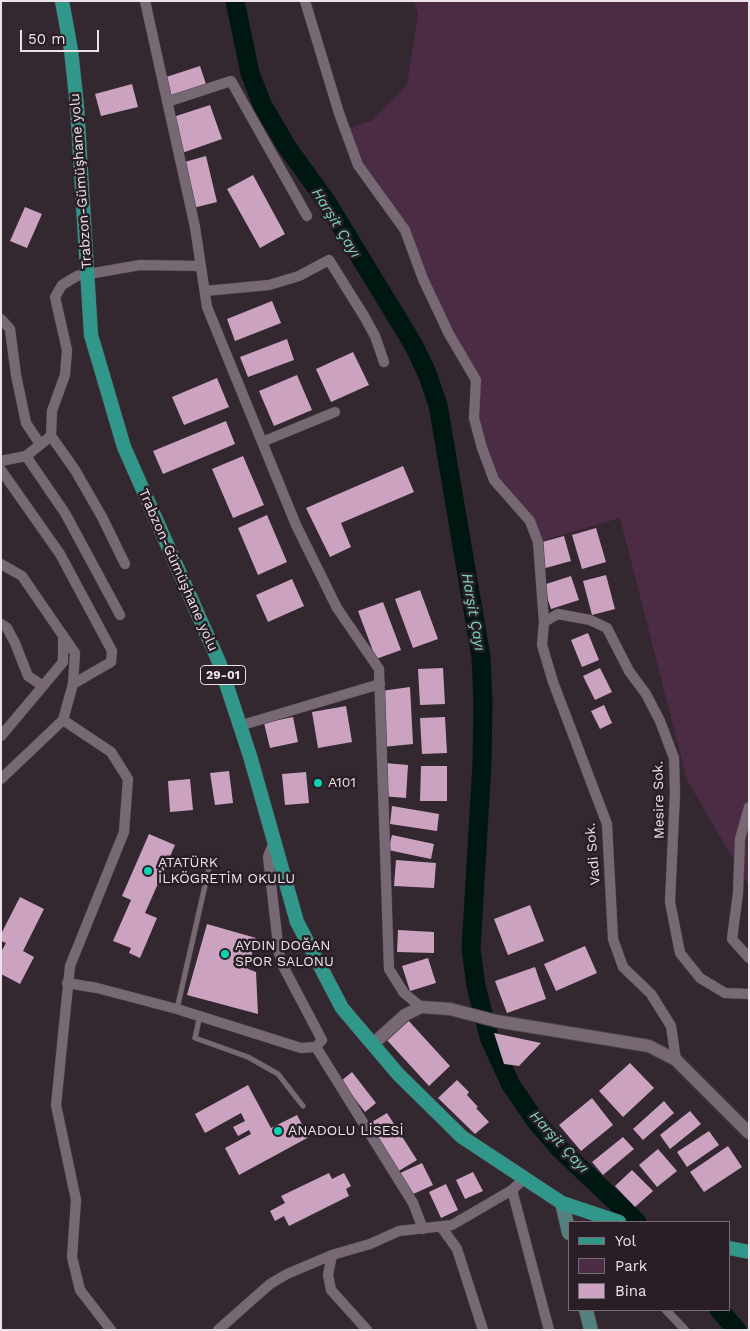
<!DOCTYPE html>
<meta charset="utf-8">
<style>
body{margin:0}
#map{position:relative;width:750px;height:1331px;overflow:hidden;background:#332730;font-family:"Work Sans",sans-serif}
canvas{display:block}
.frame{position:absolute;inset:0;border:2px solid #ebe3e9;pointer-events:none}
.legend{position:absolute;left:568px;top:1221px;width:162px;height:90px;box-sizing:border-box;background:#291e26;border:1px solid #776d74;margin:0;padding:6px 9px;list-style:none;font-size:15px;color:#ebe3e9}
.legend li{display:flex;align-items:center;gap:10px;height:25px}
.legend b{width:25px;border:1px solid #776d74}
.scale{position:absolute;left:20px;top:30px;width:79px;height:22px;box-sizing:border-box;border:2px solid #ebe3e9;border-top:0;padding-left:6px;font-size:15px;line-height:18px;white-space:nowrap;color:#ebe3e9;-webkit-text-stroke:4px #291e26;paint-order:stroke}
</style>
<div id="map">
<canvas width="750" height="1331"></canvas>
<div class="frame"></div>
<ul class="legend">
<li><b style="height:6px;background:#32978b"></b>Yol</li>
<li><b style="height:14px;background:#4c2b45"></b>Park</li>
<li><b style="height:14px;background:#cca2c1"></b>Bina</li>
</ul>
<div class="scale">50 m</div>
</div>
<script>
const c = document.querySelector('canvas').getContext('2d');
c.lineJoin = 'round';
function fillPath(path, color) {
  c.fillStyle = color;
  c.fill(path, 'evenodd');
}
function shape(rows) {
  const path = new Path2D();
  for (const r of rows) {
    path.moveTo(r[0], r[1]);
    for (let i = 2; i < r.length; i += 2) path.lineTo(r[i], r[i + 1]);
  }
  return path;
}
function strokePath(path, color, width, dash) {
  c.strokeStyle = color;
  c.lineWidth = width;
  c.lineCap = dash ? 'butt' : 'round';
  c.setLineDash(dash || []);
  c.stroke(path);
}
function drawText(font, color, halo, rows, align = 'center') {
  c.font = font + ' "Work Sans",sans-serif';
  c.lineWidth = 5;
  c.setLineDash([]);
  c.textBaseline = 'middle';
  c.strokeStyle = halo;
  c.fillStyle = color;
  for (const [text, x, y, turn = 0] of rows) {
    c.save();
    c.translate(x, y);
    c.rotate((+turn || 0) * Math.PI / 180);
    c.textAlign = isNaN(turn) ? turn : align;
    if (halo) c.strokeText(text, 0, 0);
    c.fillText(text, 0, 0);
    c.restore();
  }
}
fillPath(shape([
 [414,1,749,1,749,886,687,780,620,518,538,542,530,521,494,480,474,418,476,380,405,230,358,165,345,129,371,121,407,85,418,14]
]), '#4c2b45');
strokePath(shape([
 [235,1,250,73,262,104,287,147,326,201,413,344,427,373,438,405,481,657,483,702,482,763,471,949,476,986,489,1037,511,1085,535,1120,560,1149,637,1222],
 [719,1310,737,1330]
]), '#001611', 19);
fillPath(shape([
 [200,66,207,87,167,100,160,79],
 [132,84,138,107,101,116,95,94],
 [210,105,222,139,182,153,170,118],
 [206,156,217,202,193,208,181,163],
 [253,175,285,234,260,248,227,189],
 [25,207,42,214,27,248,10,241],
 [272,301,281,323,235,341,227,319],
 [287,339,294,360,248,377,240,357],
 [353,352,369,385,331,402,316,369],
 [297,375,312,410,274,426,259,391],
 [217,378,229,407,184,425,172,397],
 [226,421,235,444,163,474,153,451],
 [243,456,264,505,233,518,212,469],
 [403,466,414,492,341,523,351,547,330,557,306,508],
 [267,515,287,562,258,575,238,528],
 [596,528,606,562,582,569,572,535],
 [564,536,571,561,542,569,535,544],
 [606,575,615,609,592,615,583,581],
 [571,576,579,600,551,609,543,585],
 [292,579,304,606,268,622,256,595],
 [420,590,438,639,413,648,395,599],
 [383,602,401,650,376,659,358,611],
 [588,633,599,660,582,667,571,640],
 [443,668,445,704,420,705,418,669],
 [600,668,612,692,595,700,583,676],
 [410,687,413,744,383,747,381,691],
 [604,705,612,723,600,729,591,711],
 [346,706,352,742,318,748,312,712],
 [293,717,298,742,270,748,264,723],
 [445,717,447,753,422,754,420,718],
 [385,763,408,765,406,798,382,796],
 [421,766,447,766,447,801,420,801],
 [229,771,233,803,215,805,210,773],
 [306,772,309,803,285,805,282,774],
 [190,779,193,810,170,812,168,781],
 [392,806,439,814,437,831,390,824],
 [149,834,175,845,145,913,157,918,140,958,129,953,131,948,113,941,131,900,122,896],
 [392,835,434,844,431,859,388,850],
 [396,860,436,863,434,888,394,886],
 [20,897,44,909,23,951,34,957,20,984,1,974,1,952,6,943,1,941,1,934],
 [530,905,544,941,508,955,494,919],
 [207,924,256,938,248,969,256,972,258,1014,187,995],
 [398,930,434,932,434,953,397,952],
 [585,946,597,973,556,991,544,964],
 [428,958,436,983,410,991,402,966],
 [535,967,546,999,507,1013,495,981],
 [407,1019,450,1066,429,1086,386,1039],
 [494,1033,541,1043,519,1066,504,1064],
 [630,1063,654,1088,623,1117,599,1091],
 [352,1072,376,1103,365,1112,341,1081],
 [457,1080,469,1092,467,1095,478,1107,476,1108,489,1122,475,1134,438,1098],
 [248,1085,271,1128,297,1115,309,1137,239,1175,225,1148,251,1134,249,1130,238,1136,233,1127,245,1121,241,1113,205,1133,195,1114],
 [592,1098,613,1125,581,1151,559,1125],
 [664,1101,674,1113,643,1140,633,1129],
 [690,1111,701,1124,670,1149,660,1135],
 [387,1113,417,1160,397,1172,367,1125],
 [709,1131,719,1145,687,1167,677,1152],
 [623,1137,634,1149,603,1175,592,1162],
 [728,1146,742,1167,704,1192,690,1172],
 [658,1149,677,1171,657,1187,639,1165],
 [422,1163,433,1185,409,1196,398,1174],
 [632,1170,653,1191,635,1207,615,1186],
 [473,1172,483,1191,465,1199,456,1180],
 [329,1173,332,1179,344,1173,351,1186,346,1189,349,1196,289,1226,284,1216,275,1221,270,1211,285,1203,281,1196],
 [446,1184,458,1210,441,1218,429,1192]
]), '#cca2c1');
const service = shape([
 [177,1009,209,868],
 [200,1015,195,1038,248,1057,278,1074,303,1106]
]);
const pedestrian = shape([
 [666,1310,685,1330]
]);
const minor = shape([
 [145,1,195,227,207,307,296,525,337,608,379,669,389,969,404,993,421,1007],
 [305,1,339,113,358,165,405,230,423,279,449,334,476,380,474,418,482,448,494,480,530,521,538,542,544,622],
 [167,102,231,81,307,216],
 [205,291,269,285,299,276,329,260,364,316,375,336,384,362],
 [1,319,10,329,16,375,26,423,40,444],
 [51,436,75,470,102,517,125,564],
 [262,442,335,412],
 [26,456,65,513,120,615],
 [1,461,26,456,51,436,52,411,65,375,67,350,55,297,62,285,77,276,140,265,201,266],
 [1,470,60,554,112,651,111,662,73,684],
 [1,564,22,576,75,653,73,684,63,720,1,779],
 [1,624,7,628,15,643,28,676,43,686,63,662,63,635],
 [63,720,111,752,128,779,124,832,70,966,56,1105,76,1200,72,1257,80,1290,111,1330],
 [239,726,380,684],
 [1,736,43,686],
 [749,807,740,839,738,893,732,939,749,958],
 [67,983,97,988,177,1009,301,1048,316,1047,322,1040,283,966,279,953,268,857,275,839],
 [316,1047,413,1203,423,1229],
 [676,1060,671,1026,651,994,623,967,613,939,607,824,553,682,542,645,544,622,558,614,590,620,607,628,629,671,646,694,660,721,674,758,675,793,670,902,680,953,700,978,725,993,749,994],
 [512,1190,549,1330],
 [442,1228,457,1249,483,1330],
 [332,1255,328,1275,331,1290,367,1330],
 [218,1330,270,1284,287,1274,332,1255,370,1244,399,1231,452,1225,512,1190,525,1178]
]);
const tertiary = shape([
 [373,1044,405,1015,421,1007,450,1009,496,1021,649,1046,676,1060,749,1133]
]);
const secondary = shape([
 [562,1203,569,1233],
 [586,1310,591,1330]
]);
const primary = shape([
 [62,1,71,50,77,106,91,335,124,447,219,662,250,756,297,922,342,1008,398,1074,462,1137,562,1203,619,1222],
 [729,1248,749,1252]
]);
strokePath(service, '#4d434a', 6);
strokePath(pedestrian, '#4d434a', 9);
strokePath(minor, '#4d434a', 11);
strokePath(tertiary, '#4d434a', 14);
strokePath(secondary, '#4d434a', 15);
strokePath(primary, '#4d434a', 15);
strokePath(service, '#776974', 5);
strokePath(pedestrian, '#776974', 8);
strokePath(minor, '#776974', 10);
strokePath(tertiary, '#776974', 12);
strokePath(secondary, '#548080', 14);
strokePath(primary, '#32978b', 14);
for (const [x, y, r, color] of [
 [318,783,5,"#09d5b5"],
 [148,871,5,"#09d5b5"],
 [225,954,5,"#09d5b5"],
 [278,1131,5,"#09d5b5"]
]) {
  const dot = new Path2D();
  dot.arc(x, y, r, 0, 2 * Math.PI);
  c.fillStyle = color;
  c.fill(dot);
  strokePath(dot, '#291e26', 2);
}
for (const [x, y, w] of [
 [223,675,45]
]) {
  const box = new Path2D();
  box.roundRect(x - w / 2, y - 9.5, w, 19, 4);
  c.fillStyle = '#291e26';
  c.fill(box);
  strokePath(box, '#ebe3e9', 1);
}
drawText('bold 12px', '#ebe3e9', null, [
 ["29-01",223,675]
]);
drawText('14px', '#ebe3e9', '#291e26', [
 ["Trabzon-Gümüşhane yolu",81,181,-94],
 ["Trabzon-Gümüşhane yolu",178,570,66],
 ["Mesire Sok.",659,800,-91],
 ["Vadi Sok.",593,854,-95]
]);
drawText('14px', '#ebe3e9', '#291e26', [
 ["A101",328,783],
 ["ATATÜRK",158,863],
 ["İLKÖGRETİM OKULU",158,879],
 ["AYDIN DOĞAN",235,946],
 ["SPOR SALONU",235,962],
 ["ANADOLU LİSESİ",288,1131]
], 'left');
drawText('italic 15px', '#78d4be', '#291e26', [
 ["Harşit Çayı",336,223,58],
 ["Harşit Çayı",473,612,80],
 ["Harşit Çayı",559,1142,47]
]);
</script>
